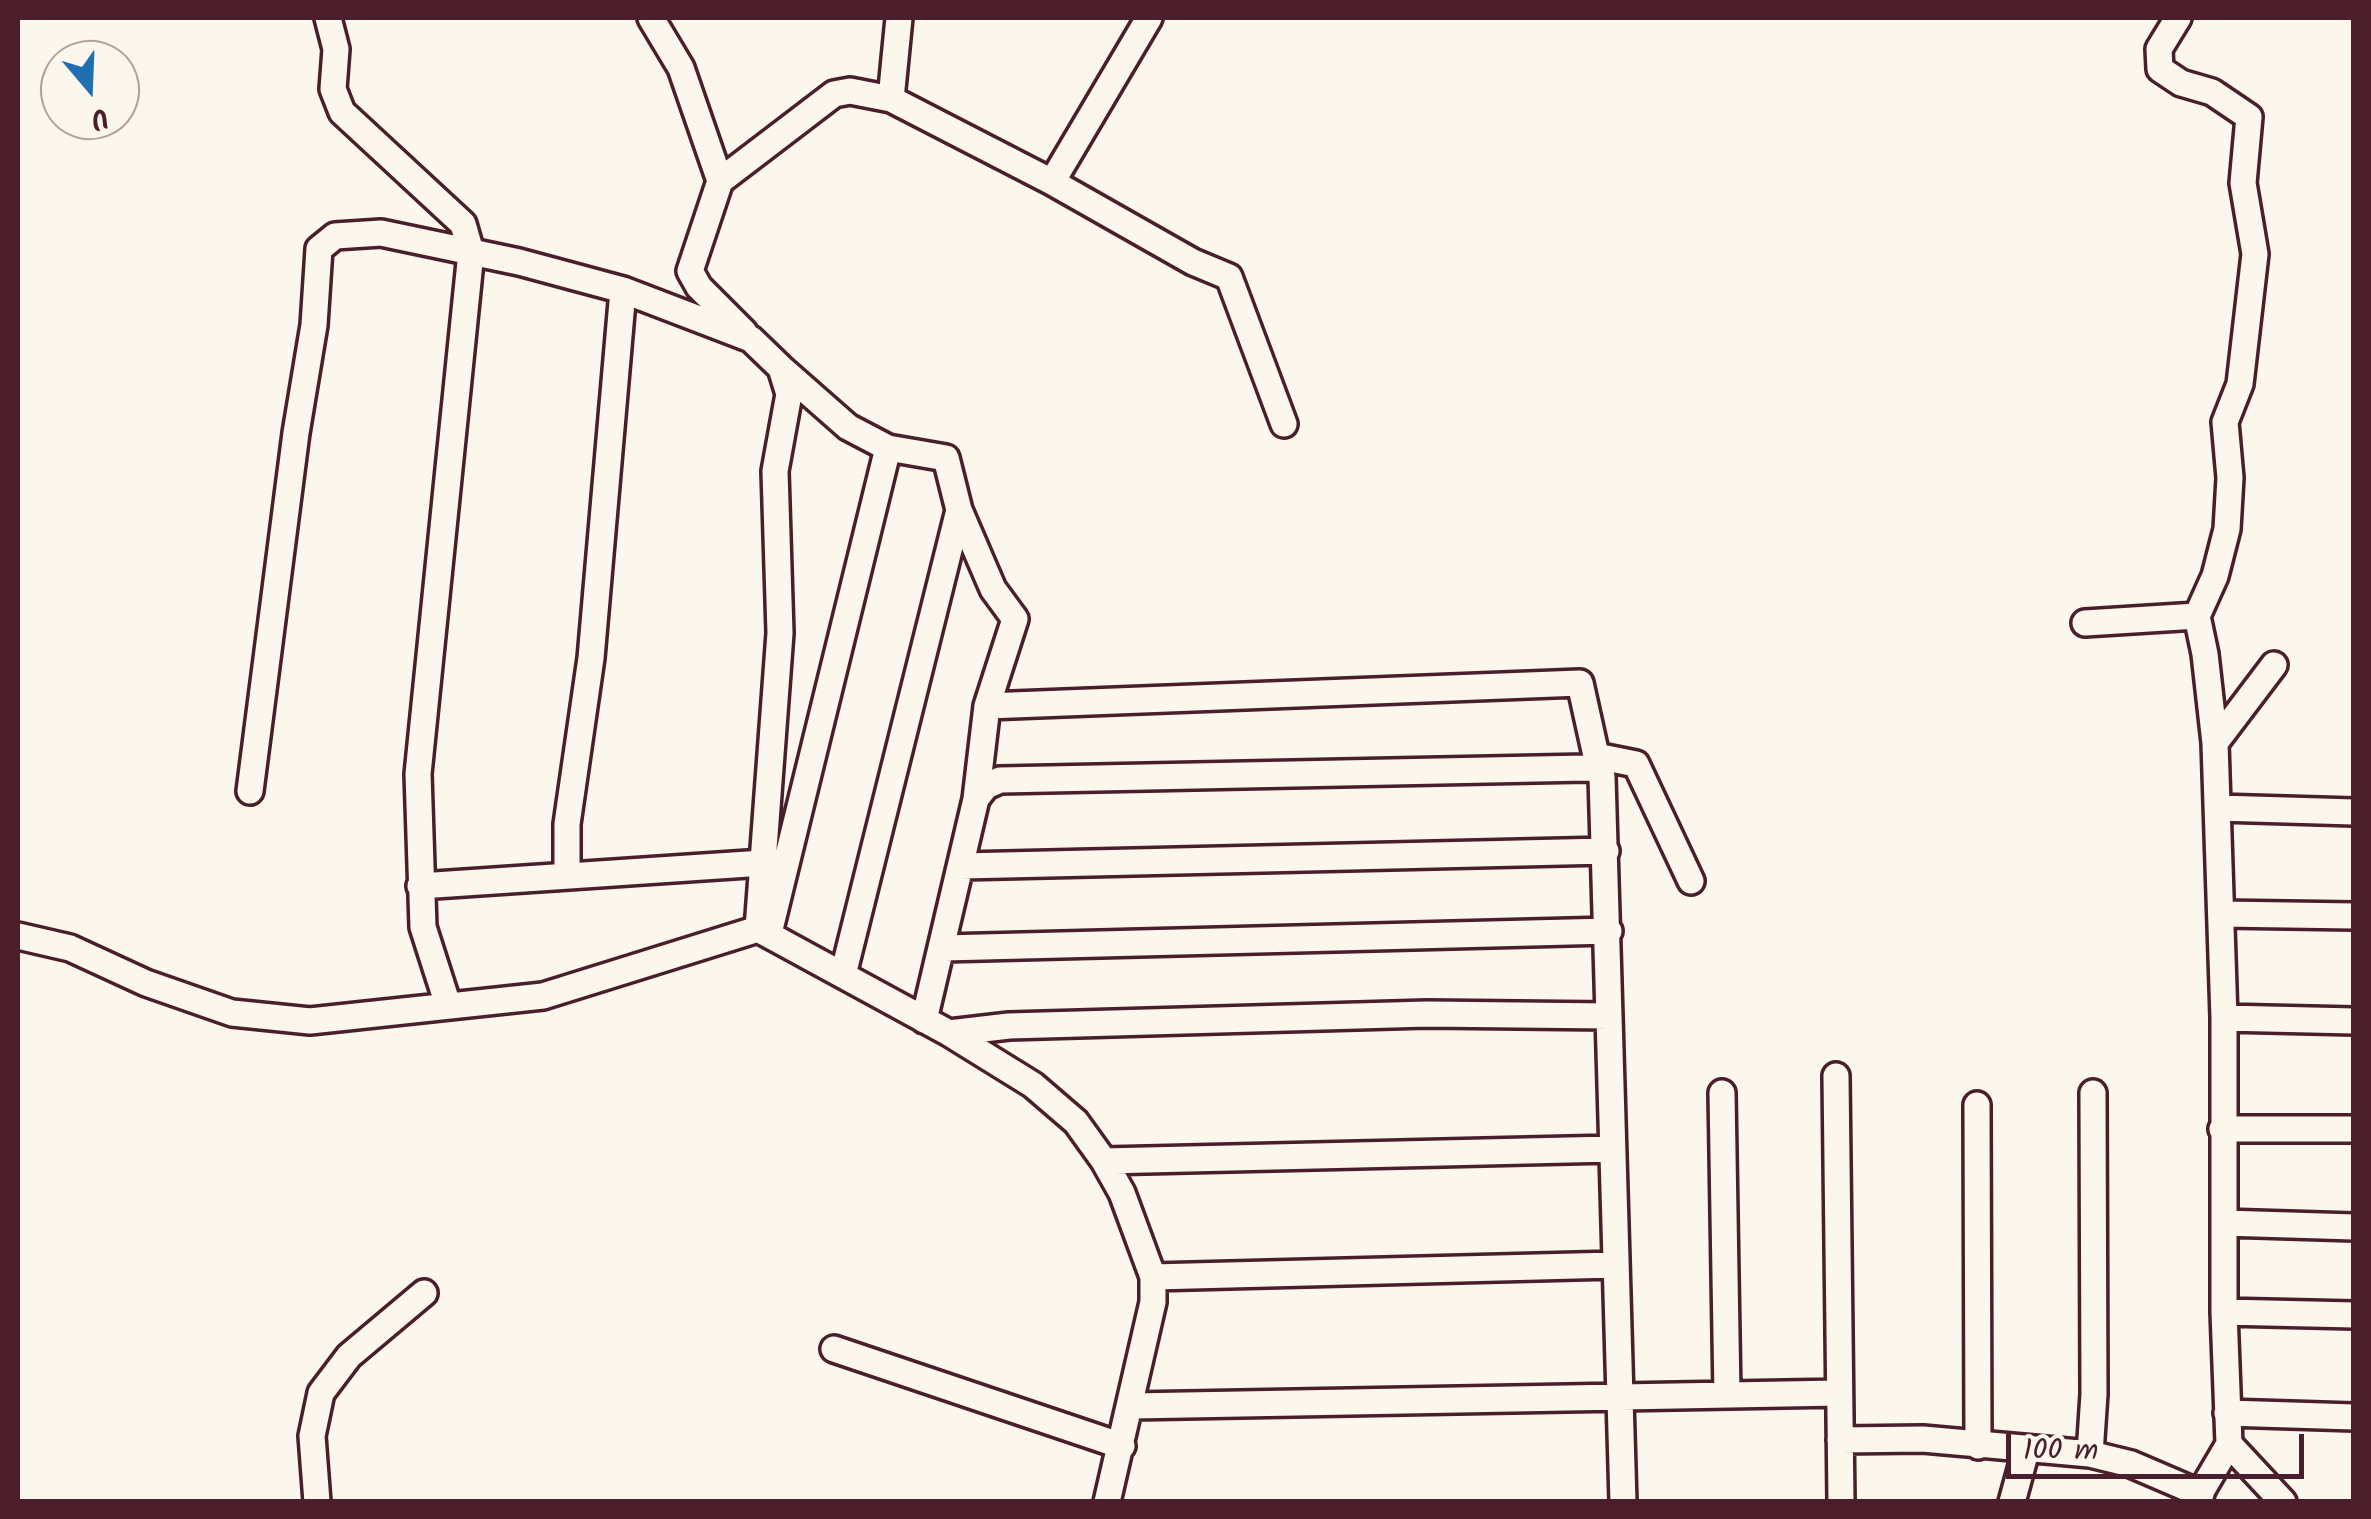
<!DOCTYPE html>
<style>
body{margin:0}
#map{position:relative;width:2371px;height:1519px;overflow:hidden;background:#fbf7ec;font-family:Kalam,sans-serif}
canvas{display:block}
.frame{position:absolute;inset:0;border:20px solid #4a1f2b;pointer-events:none}
.north{position:absolute;left:40px;top:40px;width:100px;height:100px;box-sizing:border-box;background:#fbf7ec;border:2px solid #b4a19f;border-radius:50%;rotate:161deg;font-size:28px;font-weight:700;line-height:40px;text-align:center;color:#4a1f2b}
.north::after{content:'';display:block;margin:auto;width:35px;height:45px;background:#1f6fb2;clip-path:polygon(50% 0,100% 100%,50% 72%,0 100%)}
.scale{position:absolute;left:2006px;top:1434px;width:298px;height:45px;box-sizing:border-box;border:5px solid #4a1f2b;border-top:0;padding-left:12px;font-size:30px;line-height:35px;white-space:nowrap;color:#4a1f2b;-webkit-text-stroke:8px #fbf7ec;paint-order:stroke}
</style>
<div id="map">
<canvas width="2371" height="1519"></canvas>
<div class="frame"></div>
<div class="north">U</div>
<div class="scale">100 m</div>
</div>
<script>
const c = document.querySelector('canvas').getContext('2d');
c.lineJoin = 'round';
function shape(rows) {
  const path = new Path2D();
  for (const r of rows) {
    path.moveTo(r[0], r[1]);
    for (let i = 2; i < r.length; i += 2) path.lineTo(r[i], r[i + 1]);
  }
  return path;
}
function strokePath(path, color, width, dash) {
  c.strokeStyle = color;
  c.lineWidth = width;
  c.lineCap = dash ? 'butt' : 'round';
  c.setLineDash(dash || []);
  c.stroke(path);
}
const minor = shape([
 [328,18,336,49,333,89,342,112,463,224,471,252,418,774,423,927,448,1005],
 [651,18,681,68,720,181,690,271,699,287,744,332],
 [899,18,891,99,1052,182,1193,262,1229,277,1284,424],
 [2178,18,2159,49,2160,69,2181,83,2212,92,2249,117,2243,183,2255,254,2240,384,2225,422,2230,478,2227,529,2215,576,2197,616],
 [720,181,834,94,850,91,891,99],
 [1052,182,1149,18],
 [782,369,848,427,888,448,946,458,959,510,993,589,1015,619,987,706],
 [2085,623,2197,616,2205,654,2215,743,2224,1018,2224,1312],
 [2215,743,2274,665],
 [1596,756,1636,764,1691,881],
 [250,791,296,433,314,325,319,249,335,236,381,233,519,262,623,290,751,339,781,368,789,394,775,471,780,633,758,929],
 [976,799,987,706,1580,683,1599,769],
 [2218,808,2354,812],
 [962,866,1606,851],
 [567,875,567,824,591,658,623,290],
 [420,886,763,863],
 [2221,914,2354,916],
 [771,925,888,448],
 [18,936,70,948,146,983,232,1013,310,1021,543,996,758,929,949,1033,1033,1085,1076,1122,1104,1161,1122,1193,1153,1277,1153,1302,1107,1502],
 [944,948,1609,931],
 [843,975,959,510],
 [2224,1018,2354,1021],
 [924,1020,976,799,986,786,1000,780,1586,768,1599,769,1602,777,1609,1016],
 [949,1033,1009,1026,1427,1014,1609,1016,1623,1502],
 [1836,1076,1841,1502],
 [1722,1093,1727,1395],
 [1977,1105,1978,1446],
 [2222,1129,2354,1129],
 [1104,1161,1611,1149],
 [2224,1223,2354,1227],
 [1153,1277,1614,1265],
 [834,1349,1122,1446],
 [1132,1406,1839,1393],
 [2227,1413,2354,1417],
 [1840,1440,1923,1439,2090,1454,2131,1464,2201,1494],
 [2229,1444,2283,1502],
 [2090,1454,2094,1394,2093,1093],
 [317,1502,312,1436,321,1393,349,1356,424,1293],
 [2012,1502,2026,1451],
 [2195,1502,2229,1444,2224,1312,2354,1315]
]);
strokePath(minor, '#4a1f2b', 32);
strokePath(minor, '#fbf7ec', 25);
</script>
